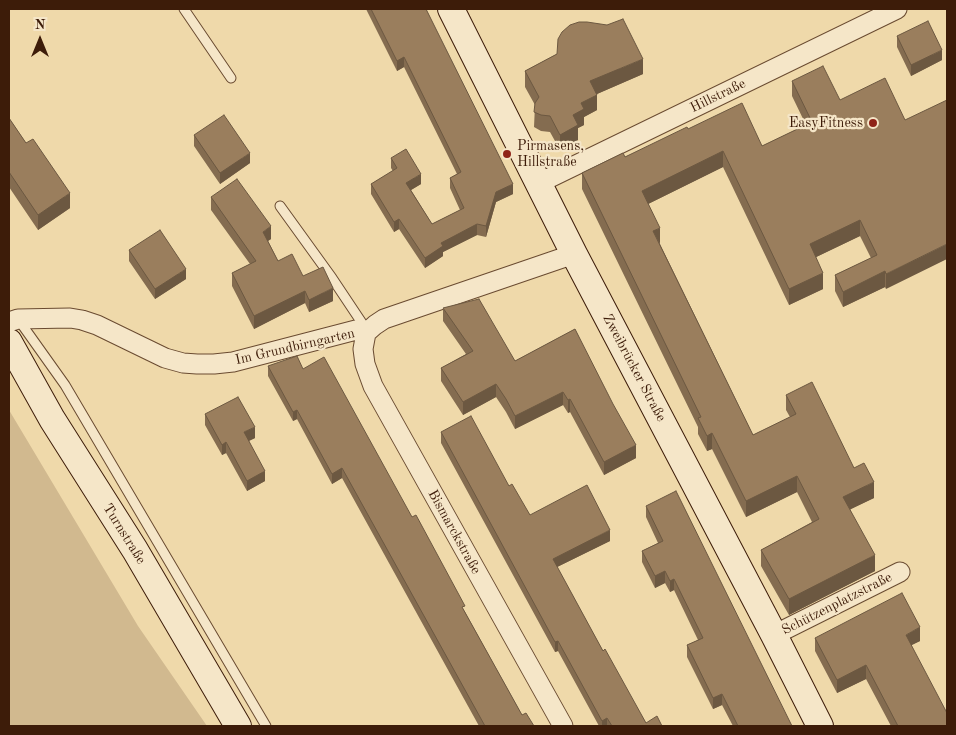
<!DOCTYPE html>
<meta charset="utf-8">
<style>
body{margin:0}
#map{position:relative;width:956px;height:735px;overflow:hidden;background:#efd9aa;font-family:"Old Standard TT",serif}
canvas{display:block}
.frame{position:absolute;inset:0;border:10px solid #3d1c09;pointer-events:none}
.north{position:absolute;left:15px;top:15px;width:50px;height:50px;-webkit-text-stroke:4px #f5e6c8;paint-order:stroke;rotate:0deg;font-size:14px;font-weight:700;line-height:20px;text-align:center;color:#3d1c09}
.north::after{content:'';display:block;margin:auto;width:18px;height:22px;background:#3d1c09;clip-path:polygon(50% 0,100% 100%,50% 72%,0 100%)}
</style>
<div id="map">
<canvas width="956" height="735"></canvas>
<div class="frame"></div>
<div class="north">N</div>
</div>
<script>
const c = document.querySelector('canvas').getContext('2d');
c.lineJoin = 'round';
function fillPath(path, color) {
  c.fillStyle = color;
  c.fill(path, 'evenodd');
}
function shape(rows) {
  const path = new Path2D();
  for (const r of rows) {
    path.moveTo(r[0], r[1]);
    for (let i = 2; i < r.length; i += 2) path.lineTo(r[i], r[i + 1]);
  }
  return path;
}
function strokePath(path, color, width, dash) {
  c.strokeStyle = color;
  c.lineWidth = width;
  c.lineCap = dash ? 'butt' : 'round';
  c.setLineDash(dash || []);
  c.stroke(path);
}
function drawText(font, color, halo, rows, align = 'center') {
  c.font = font + ' "Old Standard TT",serif';
  c.lineWidth = 4.5;
  c.setLineDash([]);
  c.textBaseline = 'middle';
  c.strokeStyle = halo;
  c.fillStyle = color;
  for (const [text, x, y, turn = 0] of rows) {
    c.save();
    c.translate(x, y);
    c.rotate((+turn || 0) * Math.PI / 180);
    c.textAlign = isNaN(turn) ? turn : align;
    if (halo) c.strokeText(text, 0, 0);
    c.fillText(text, 0, 0);
    c.restore();
  }
}
fillPath(shape([
 [9,410,138,626,207,726,9,726]
]), '#d1b98f');
const lane = shape([
 [184,9,231,78],
 [280,206,332,278,364,326,366,331],
 [18,319,65,385,266,726]
]);
const street = shape([
 [539,183,897,9],
 [9,322,18,319,70,318,82,320,97,325,165,358,183,363,197,364,214,364,233,362,356,330,366,333],
 [366,333,363,349,365,364,373,386,563,726],
 [366,333,375,325,384,319,574,254],
 [774,635,900,572]
]);
const secondary = shape([
 [451,9,574,254,774,635,820,726],
 [9,342,52,419,135,550,238,726]
]);
strokePath(lane, '#6a4b31', 11);
strokePath(street, '#6a4b31', 21);
strokePath(secondary, '#3d1c09', 28);
strokePath(lane, '#f5e6c8', 9);
strokePath(street, '#f5e6c8', 19);
strokePath(secondary, '#f5e6c8', 26);
fillPath(shape([
 [366,9,426,9,513,194,496,202,486,237,477,235,443,252,443,256,425,268,399,229,394,232,371,194,371,184,393,171,391,168,391,158,421,184,411,190,432,224,460,210,450,188,450,178,457,174,404,67,397,71],
 [897,36,942,60,911,76,897,47],
 [557,54,643,74,597,94,597,110,584,117,584,125,578,128,578,140,560,150,550,132,541,131,534,127,535,105,525,87,525,71],
 [792,81,840,100,905,120,886,289,885,287,843,307,835,291,835,275,871,258,860,236,816,257,823,289,789,305,723,167,648,204,660,244,753,435,790,417,786,410,786,395,854,468,874,498,850,509,875,571,789,615,761,566,761,550,812,522,797,492,746,517,712,449,707,451,698,434,698,427,582,189,582,173,625,157,688,129,762,146,806,125,792,96],
 [9,118,70,208,38,230,9,187],
 [194,135,250,163,220,184,194,146],
 [211,197,271,239,268,241,278,261,303,276,333,301,309,312,305,303,254,329,232,286,232,273,250,264,211,210],
 [129,250,186,279,155,299,129,261],
 [443,308,515,361,575,329,636,458,604,475,570,412,568,413,563,405,515,429,506,412,496,397,463,415,441,381,441,368,466,354,443,321],
 [268,366,303,369,465,612,522,715,534,726,479,726,342,478,332,484,297,419,293,421,268,376],
 [205,414,255,438,249,441,265,481,247,491,226,453,222,455,205,425],
 [441,432,509,486,530,515,610,541,557,567,603,651,646,723,662,726,599,726,558,651,555,652,441,443],
 [646,506,792,726,733,726,722,705,713,709,687,657,687,645,698,640,674,590,670,592,665,583,655,588,642,562,642,551,658,543,646,517],
 [815,638,920,641,911,645,947,726,891,726,866,679,837,693,815,651]
]), '#846c50');
fillPath(shape([
 [942,50,942,60,911,76,911,65],
 [404,57,404,67,397,71,397,61],
 [643,59,643,74,590,97,590,81],
 [597,95,597,110,584,117,584,125,578,128,578,140,560,150,560,135,573,115,581,103],
 [723,151,723,167,642,207,642,191],
 [250,153,250,163,220,184,220,173],
 [421,174,421,184,406,193,406,183],
 [513,184,513,194,496,202,486,237,486,226,496,192],
 [70,193,70,208,38,230,38,215],
 [399,219,399,229,394,232,394,222],
 [860,220,860,236,810,260,810,244],
 [477,224,477,235,443,252,443,256,425,268,425,258,441,243],
 [271,226,271,239,263,244,263,232],
 [660,228,660,244,653,231],
 [947,244,947,259,886,289,886,274],
 [186,269,186,279,155,299,155,289],
 [885,271,885,287,843,307,843,292],
 [823,273,823,289,789,305,789,289],
 [333,288,333,301,309,312,309,300],
 [305,291,305,303,254,329,254,316],
 [496,384,496,397,463,415,463,402],
 [563,392,563,405,515,429,515,416],
 [570,399,570,412,568,413,568,400],
 [297,410,297,419,293,421,293,412],
 [255,427,255,438,244,443,244,432],
 [712,433,712,449,707,451,707,436],
 [226,442,226,453,222,455,222,445],
 [636,445,636,458,604,475,604,462],
 [342,468,342,478,332,484,332,474],
 [265,471,265,481,247,491,247,481],
 [797,476,797,492,746,517,746,501],
 [874,482,874,498,843,513,843,497],
 [610,530,610,541,553,569,553,559],
 [875,555,875,571,789,615,789,599],
 [665,571,665,583,655,588,655,576],
 [674,579,674,590,670,592,670,581],
 [920,627,920,641,906,648,906,635],
 [558,641,558,651,555,652,555,642],
 [866,665,866,679,837,693,837,680],
 [722,694,722,705,713,709,713,698],
 [607,718,607,726,602,726,602,721]
]), '#6c5841');
const building = shape([
 [371,9,426,9,513,184,496,192,486,226,477,224,441,243,443,246,425,258,399,219,394,222,371,184,397,168,391,158,406,149,421,174,406,183,432,224,464,208,450,178,461,172,404,57,397,61,371,9],
 [623,19,643,59,590,81,597,95,581,103,584,109,573,115,578,125,560,135,550,116,541,115,534,112,535,103,539,97,525,71,557,54,558,39,562,32,570,25,579,22,587,22,607,25,623,19],
 [928,21,942,50,911,65,897,36,928,21],
 [823,66,840,100,885,78,905,120,947,100,947,244,886,274,885,271,843,292,835,275,877,255,860,220,810,244,823,273,789,289,723,151,642,191,660,228,653,231,753,435,796,414,786,395,812,382,854,468,864,463,874,482,843,497,875,555,789,599,761,550,819,519,797,476,746,501,712,433,707,436,698,418,701,417,582,173,623,153,625,157,687,127,688,129,742,103,762,146,812,122,792,81,823,66],
 [224,115,250,153,220,173,194,135,224,115],
 [9,118,26,143,33,139,70,193,38,215,9,172,9,118],
 [237,179,271,226,263,232,278,261,292,254,303,276,323,267,333,288,309,300,305,291,254,316,232,273,256,261,211,197,237,179],
 [160,230,186,269,155,289,129,250,160,230],
 [479,299,515,361,575,329,613,404,636,445,604,462,570,399,568,400,563,392,515,416,506,399,496,384,463,402,441,368,473,351,443,308,479,299],
 [297,356,303,369,324,357,412,517,416,515,465,606,462,607,522,715,526,713,534,726,485,726,342,468,332,474,297,410,293,412,268,366,297,356],
 [238,397,255,427,244,432,265,471,247,481,226,442,222,445,205,414,238,397],
 [471,416,509,486,512,484,530,515,587,485,610,530,553,559,603,651,605,649,646,723,657,716,662,726,612,726,607,718,602,721,558,641,555,642,441,432,471,416],
 [676,491,792,726,738,726,722,694,713,698,687,645,703,638,674,579,670,581,665,571,655,576,642,551,663,541,646,506,676,491],
 [902,593,920,627,906,635,947,713,947,726,898,726,866,665,837,680,815,638,902,593]
]);
fillPath(building, '#9a7e5d');
strokePath(building, '#6c5841', 1);
for (const [x, y, r, color] of [
 [873,123,5,"#8f2418"],
 [507,154,5,"#8f2418"]
]) {
  const dot = new Path2D();
  dot.arc(x, y, r, 0, 2 * Math.PI);
  c.fillStyle = color;
  c.fill(dot);
  strokePath(dot, '#f5e6c8', 2);
}
drawText('14px', '#3d1c09', '#f5e6c8', [
 ["Hillstraße",718,96,-26],
 ["Im Grundbirngarten",295,347,-13],
 ["Zweibrücker Straße",634,368,62],
 ["Bismarckstraße",454,532,61],
 ["Turnstraße",124,534,58],
 ["Schützenplatzstraße",837,604,-27]
]);
drawText('14px', '#3d1c09', '#f5e6c8', [
 ["EasyFitness",863,123],
 ["Pirmasens,",517,146,"left"],
 ["Hillstraße",517,162,"left"]
], 'right');
</script>
